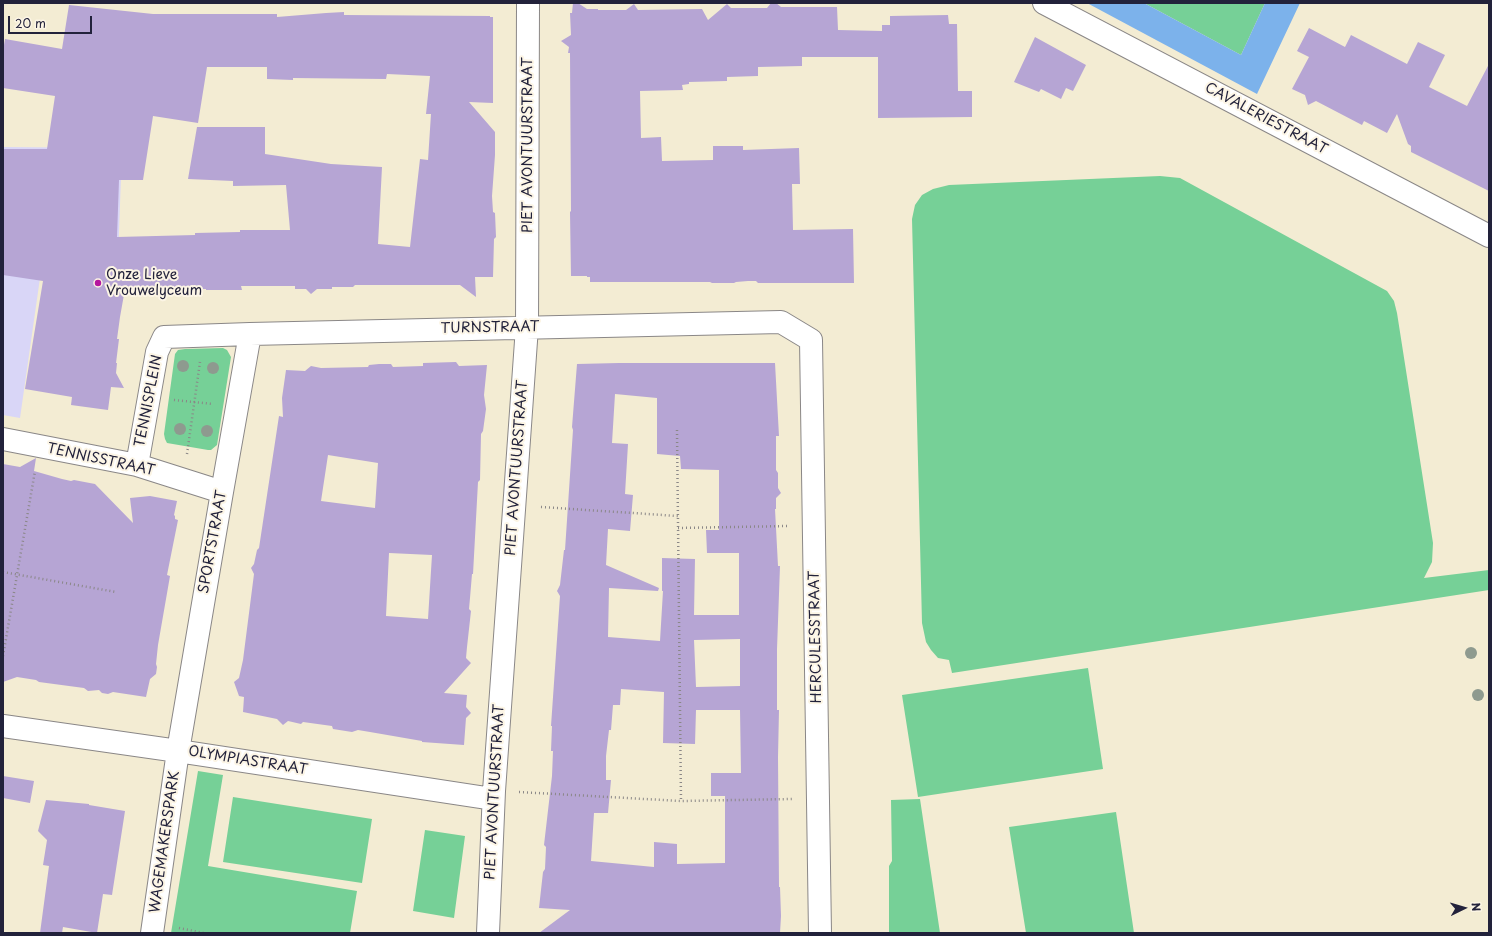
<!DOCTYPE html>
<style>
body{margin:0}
#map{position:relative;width:1492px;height:936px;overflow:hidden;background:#f3ecd3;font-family:"Playpen Sans",sans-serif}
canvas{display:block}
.frame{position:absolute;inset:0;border:4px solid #22223b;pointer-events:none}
.north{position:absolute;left:1444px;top:888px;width:40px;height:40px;-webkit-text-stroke:3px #fcf5e5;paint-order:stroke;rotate:85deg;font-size:11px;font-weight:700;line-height:16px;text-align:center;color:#22223b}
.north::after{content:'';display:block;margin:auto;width:14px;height:18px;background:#22223b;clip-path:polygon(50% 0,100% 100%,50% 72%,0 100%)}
.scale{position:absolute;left:8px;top:16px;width:84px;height:18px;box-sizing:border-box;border:2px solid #22223b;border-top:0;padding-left:5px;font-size:12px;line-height:14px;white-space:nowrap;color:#22223b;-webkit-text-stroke:3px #fcf5e5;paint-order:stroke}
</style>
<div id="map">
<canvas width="1492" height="936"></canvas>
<div class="frame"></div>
<div class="north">N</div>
<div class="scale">20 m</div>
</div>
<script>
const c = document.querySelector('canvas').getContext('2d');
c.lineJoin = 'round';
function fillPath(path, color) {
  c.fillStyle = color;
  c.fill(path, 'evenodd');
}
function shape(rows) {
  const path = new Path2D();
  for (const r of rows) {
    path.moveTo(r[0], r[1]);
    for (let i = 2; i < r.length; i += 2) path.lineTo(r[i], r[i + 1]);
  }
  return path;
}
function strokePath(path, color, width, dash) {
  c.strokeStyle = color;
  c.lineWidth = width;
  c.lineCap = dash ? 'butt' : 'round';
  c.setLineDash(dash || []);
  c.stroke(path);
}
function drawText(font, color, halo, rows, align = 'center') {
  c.font = font + ' "Playpen Sans",sans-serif';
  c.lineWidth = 4;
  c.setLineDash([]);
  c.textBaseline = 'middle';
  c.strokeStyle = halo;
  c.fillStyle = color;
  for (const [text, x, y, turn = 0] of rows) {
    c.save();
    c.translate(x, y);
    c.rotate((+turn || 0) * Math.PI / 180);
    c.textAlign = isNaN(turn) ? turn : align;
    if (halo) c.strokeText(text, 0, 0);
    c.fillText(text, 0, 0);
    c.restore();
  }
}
fillPath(shape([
 [3,147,122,148,117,289,40,278,20,418,3,415]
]), '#d9d6f7');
fillPath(shape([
 [1144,3,1265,3,1241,55],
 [1160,176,1180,178,1387,291,1394,301,1397,313,1433,543,1432,562,1424,578,1489,570,1489,590,952,673,949,660,938,658,931,650,926,642,922,623,912,219,915,205,922,195,933,189,949,185],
 [223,348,227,350,231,357,217,445,211,450,208,450,167,443,165,439,164,434,175,354,178,350,185,349],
 [1088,668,1103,769,918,797,902,695],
 [198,771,223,775,208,866,357,891,350,933,171,933],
 [233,797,372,819,362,883,223,862],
 [920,799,940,933,889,933,889,866,892,861,891,800],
 [1116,812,1134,933,1026,933,1009,827],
 [425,830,465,836,454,918,413,911]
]), '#76d097');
fillPath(shape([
 [1087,3,1144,3,1241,55,1265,3,1300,3,1257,94]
]), '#7cb2eb');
fillPath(shape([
 [573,3,578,3,587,9,598,9,598,10,626,10,634,4,638,10,702,9,708,20,727,4,731,8,767,8,771,3,776,3,781,7,837,7,838,30,882,31,882,25,890,25,890,16,948,15,949,24,957,24,958,91,972,91,972,117,878,118,878,57,802,57,802,66,758,67,758,76,727,77,727,81,689,82,689,84,682,85,683,90,640,91,641,138,661,137,662,161,713,160,713,146,743,146,743,150,799,148,800,184,792,184,793,230,853,229,854,283,758,283,756,281,748,281,736,282,734,283,712,283,710,282,590,282,590,277,587,277,587,276,571,276,570,212,571,211,570,53,568,53,569,47,561,41,571,35,570,13,572,13],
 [69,5,153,14,277,14,277,17,326,13,344,12,344,15,490,16,490,17,493,17,493,103,469,102,495,132,495,155,492,196,493,212,495,213,496,237,494,239,493,277,475,277,476,297,460,285,355,285,353,287,332,287,332,289,317,289,311,294,306,289,295,289,295,286,241,286,242,290,206,290,206,289,184,289,182,287,161,287,159,289,125,289,120,317,117,339,119,339,116,363,117,363,116,373,124,388,111,387,108,410,71,405,72,397,25,389,43,281,3,275,3,149,47,149,55,96,3,88,3,51,5,39,62,49],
 [207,67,267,67,267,79,293,80,293,78,386,79,387,74,430,76,426,114,431,114,428,160,420,159,410,247,378,244,382,167,331,164,265,154,265,127,197,127,188,179,233,181,233,186,286,185,290,230,240,230,240,232,195,233,195,235,117,237,119,180,143,180,153,116,198,123],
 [1309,28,1345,47,1351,35,1407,64,1418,42,1445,55,1429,87,1467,106,1489,64,1489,191,1411,152,1411,146,1408,144,1397,114,1387,133,1364,121,1362,125,1316,101,1308,105,1305,95,1292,89,1309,57,1297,51],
 [1035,37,1086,65,1073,91,1066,88,1061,99,1041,89,1039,92,1014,82],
 [456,362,459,366,487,365,484,395,486,409,483,431,481,434,480,480,478,482,473,574,472,574,470,598,469,609,471,611,467,647,466,658,471,663,444,693,467,695,466,707,471,713,466,718,464,745,422,742,422,741,370,732,358,730,352,732,333,729,332,726,303,722,301,724,288,721,283,725,277,719,243,712,244,697,239,696,234,682,239,678,243,660,254,574,251,568,254,564,257,550,259,548,279,416,283,417,282,398,286,370,305,371,311,366,321,368,368,367,369,365,379,364,391,364,393,367,423,366,423,363],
 [328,455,378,463,375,508,321,501],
 [389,553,432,555,428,619,386,616],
 [619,363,775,363,779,436,776,436,776,470,778,473,778,488,781,493,776,498,776,509,775,509,778,566,780,566,777,649,777,710,779,710,778,757,779,887,780,887,781,916,780,933,539,933,570,910,539,908,543,872,545,869,546,847,544,845,552,776,553,751,551,751,552,726,551,726,560,596,557,591,560,585,564,550,565,550,573,430,572,427,577,364],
 [615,394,657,398,657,454,680,456,681,469,719,470,719,530,706,530,707,553,739,553,739,615,694,615,695,559,662,558,662,591,663,591,660,641,608,637,609,588,658,591,659,588,606,565,608,529,630,531,633,495,625,494,628,444,612,443],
 [740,639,740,686,696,687,694,640],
 [621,689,664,692,663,743,695,744,696,710,740,710,741,773,711,773,711,796,725,796,725,863,677,864,677,844,654,842,654,867,591,861,594,813,608,813,611,780,606,780,606,756,609,730,611,730,613,705,620,705],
 [36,458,34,471,62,479,71,481,74,480,95,484,133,523,130,498,150,496,177,501,174,515,175,516,175,519,178,520,167,575,170,576,158,645,156,664,157,667,156,674,150,679,146,697,113,692,108,694,102,693,99,690,88,691,84,688,39,682,36,680,17,677,3,682,3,464,20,467],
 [3,776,34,781,30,803,3,798],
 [46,800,89,804,89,805,125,811,112,895,103,894,97,933,63,927,62,933,40,933,49,866,43,865,47,840,38,831]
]), '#b6a5d4');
const minor = shape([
 [1044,3,1489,236],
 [3,439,137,465,222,492],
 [137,465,157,352,164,337,250,334,781,322,811,340,820,933],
 [3,726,178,751,493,799],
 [152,933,178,751,222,492,250,334],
 [488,933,494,791,527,327,528,3]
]);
strokePath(minor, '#8a8787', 24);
strokePath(shape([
 [174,400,213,404],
 [677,430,681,801],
 [187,454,200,362],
 [541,507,678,516],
 [678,528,788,526],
 [3,572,116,592],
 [3,656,35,471],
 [519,792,681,801,792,799],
 [179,928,204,933]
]), '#8a8787', 2.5, [1, 3]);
strokePath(minor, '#fff', 22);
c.fillStyle = '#8e9a8f';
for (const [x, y] of [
 [183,366],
 [213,368],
 [180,429],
 [207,431],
 [1471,653],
 [1478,695]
]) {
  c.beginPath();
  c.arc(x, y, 6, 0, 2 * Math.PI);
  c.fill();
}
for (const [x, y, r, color] of [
 [98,283,4,"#b5179e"]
]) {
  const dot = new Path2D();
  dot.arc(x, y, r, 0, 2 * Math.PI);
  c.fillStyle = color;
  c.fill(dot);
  strokePath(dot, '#fcf5e5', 1.5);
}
drawText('14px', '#22223b', '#fcf5e5', [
 ["CAVALERIESTRAAT",1266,119,28],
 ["PIET AVONTUURSTRAAT",528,145,-90],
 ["TURNSTRAAT",490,328,-1],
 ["TENNISPLEIN",149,401,-79],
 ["TENNISSTRAAT",101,460,12],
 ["PIET AVONTUURSTRAAT",517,468,-86],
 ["SPORTSTRAAT",213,542,-80],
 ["HERCULESSTRAAT",816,637,-91],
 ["OLYMPIASTRAAT",248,761,9],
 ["PIET AVONTUURSTRAAT",495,792,-87],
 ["WAGEMAKERSPARK",165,842,-82]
]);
drawText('14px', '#22223b', '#fcf5e5', [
 ["Onze Lieve",106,275],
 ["Vrouwelyceum",106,291]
], 'left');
</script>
